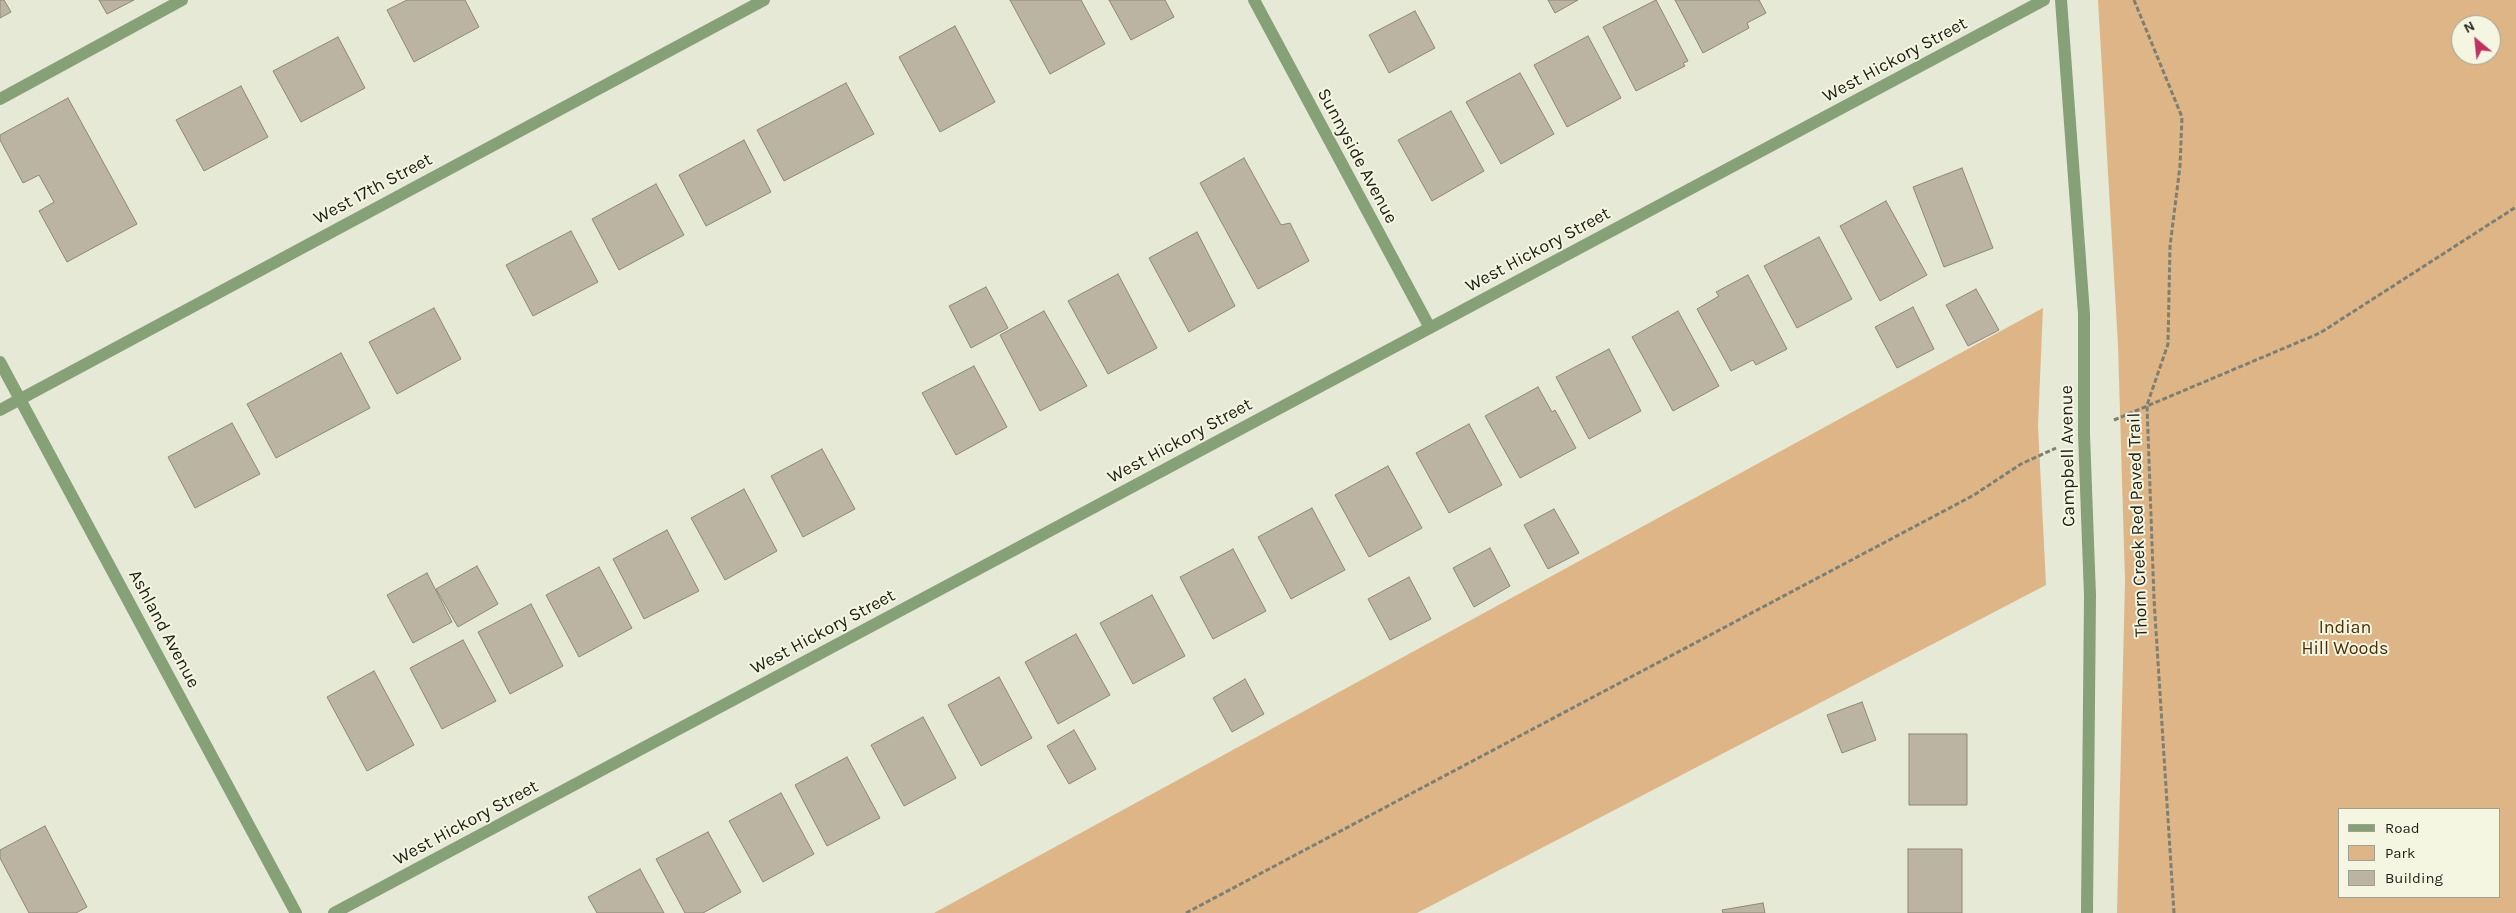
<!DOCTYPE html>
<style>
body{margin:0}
#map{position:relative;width:2516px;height:913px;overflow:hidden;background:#e6e9d5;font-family:Karla,sans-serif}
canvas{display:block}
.legend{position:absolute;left:2338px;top:808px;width:162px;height:90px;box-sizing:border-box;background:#f4f6e2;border:1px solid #9ea091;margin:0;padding:6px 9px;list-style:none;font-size:15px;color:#1e1f17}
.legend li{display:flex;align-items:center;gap:10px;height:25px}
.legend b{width:25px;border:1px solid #9ea091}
.north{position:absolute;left:2451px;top:15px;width:50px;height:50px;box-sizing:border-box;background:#f4f6e2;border:1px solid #9ea091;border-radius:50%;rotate:332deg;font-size:14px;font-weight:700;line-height:20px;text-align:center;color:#1e1f17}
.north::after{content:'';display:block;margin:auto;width:18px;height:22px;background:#bf3261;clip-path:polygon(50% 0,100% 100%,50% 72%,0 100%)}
</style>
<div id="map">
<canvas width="2516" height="913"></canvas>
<ul class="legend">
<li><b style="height:6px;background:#86a077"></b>Road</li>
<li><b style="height:14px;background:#deb587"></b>Park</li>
<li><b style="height:14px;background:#bbb4a2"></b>Building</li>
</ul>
<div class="north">N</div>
</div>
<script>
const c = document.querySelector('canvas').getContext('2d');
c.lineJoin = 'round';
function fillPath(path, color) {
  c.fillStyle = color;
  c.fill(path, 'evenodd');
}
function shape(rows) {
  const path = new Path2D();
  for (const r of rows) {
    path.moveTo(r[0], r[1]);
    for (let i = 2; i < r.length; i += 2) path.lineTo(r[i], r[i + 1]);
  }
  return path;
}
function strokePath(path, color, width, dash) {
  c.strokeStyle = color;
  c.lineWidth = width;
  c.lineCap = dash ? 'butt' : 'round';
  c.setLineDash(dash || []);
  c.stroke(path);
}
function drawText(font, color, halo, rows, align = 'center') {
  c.font = font + ' Karla,sans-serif';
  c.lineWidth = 4;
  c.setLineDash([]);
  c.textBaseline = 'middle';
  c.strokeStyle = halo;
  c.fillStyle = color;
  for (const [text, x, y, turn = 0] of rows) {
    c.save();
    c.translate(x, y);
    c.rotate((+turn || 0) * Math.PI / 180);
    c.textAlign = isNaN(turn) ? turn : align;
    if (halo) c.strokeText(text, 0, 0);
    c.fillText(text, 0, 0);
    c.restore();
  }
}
fillPath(shape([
 [2098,0,2516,0,2516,913,2117,913,2125,581,2118,345],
 [2461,25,2491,25,2491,55,2461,55],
 [2340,809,2500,809,2500,897,2340,897],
 [2043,308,2038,426,2046,585,1417,913,934,913]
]), '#deb587');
const building = shape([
 [0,0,4,0,11,12,0,18,0,0],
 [99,0,134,0,107,14,99,0],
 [407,0,465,0,479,27,414,62,387,10,407,0],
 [1010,0,1081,0,1105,44,1050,74,1010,0],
 [1109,0,1165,0,1174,17,1131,40,1109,0],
 [1548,0,1578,0,1555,13,1548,0],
 [1656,0,1688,61,1683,63,1685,66,1636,91,1603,27,1656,0],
 [1675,0,1759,0,1766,13,1747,23,1749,28,1703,53,1675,0],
 [1415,11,1435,48,1389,73,1369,35,1415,11],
 [955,26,995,102,940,132,899,57,955,26],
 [1588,36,1621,98,1567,127,1534,65,1588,36],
 [338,37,365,88,301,122,273,71,338,37],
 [1520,73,1554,134,1501,164,1466,102,1520,73],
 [846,83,874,134,784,181,757,130,846,83],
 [241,86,268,137,204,171,176,120,241,86],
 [68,98,137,224,67,262,39,211,54,202,39,175,23,183,0,140,0,135,68,98],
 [1451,111,1484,171,1432,201,1398,140,1451,111],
 [744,140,771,192,706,226,679,175,744,140],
 [1244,158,1281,225,1290,223,1309,261,1258,289,1200,183,1244,158],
 [1962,168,1993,248,1944,267,1913,187,1962,168],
 [656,184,684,235,619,270,592,219,656,184],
 [1886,201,1927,275,1880,301,1840,226,1886,201],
 [571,231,598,282,533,316,506,265,571,231],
 [1197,232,1235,306,1189,332,1149,258,1197,232],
 [1819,237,1852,299,1797,328,1764,266,1819,237],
 [1118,274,1157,348,1108,374,1068,301,1118,274],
 [1748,275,1787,349,1756,365,1753,360,1731,371,1697,309,1719,296,1716,292,1748,275],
 [986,287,1008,328,971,348,949,306,986,287],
 [1976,289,1999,330,1968,346,1946,305,1976,289],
 [1913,307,1934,349,1897,368,1875,327,1913,307],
 [434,308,461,359,397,394,369,342,434,308],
 [1044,311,1087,386,1040,411,1000,335,1044,311],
 [1678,311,1719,386,1673,411,1632,337,1678,311],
 [1609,349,1641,411,1589,439,1556,377,1609,349],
 [341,353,370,408,276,458,247,404,341,353],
 [974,366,1007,427,956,455,922,393,974,366],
 [1538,387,1552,412,1555,410,1576,448,1520,478,1485,416,1538,387],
 [232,423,260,474,195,508,168,457,232,423],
 [1469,424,1502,485,1449,513,1416,453,1469,424],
 [822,449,855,509,803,537,771,476,822,449],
 [1388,466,1422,528,1369,557,1335,495,1388,466],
 [744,489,777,551,725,580,691,518,744,489],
 [1312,508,1345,570,1291,599,1258,537,1312,508],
 [1554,509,1579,553,1548,569,1524,525,1554,509],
 [667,530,699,591,644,619,613,559,667,530],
 [1490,548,1510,586,1474,607,1453,568,1490,548],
 [1233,549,1266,611,1213,639,1180,577,1233,549],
 [477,566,498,604,458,627,436,589,477,566],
 [599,567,632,628,579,657,546,595,599,567],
 [427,573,452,622,413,643,387,595,427,573],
 [1409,577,1431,619,1390,640,1368,599,1409,577],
 [1152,595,1185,656,1133,684,1100,623,1152,595],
 [531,604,563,666,510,694,478,632,531,604],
 [1076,634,1110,695,1058,724,1025,662,1076,634],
 [463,640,496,701,442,729,410,668,463,640],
 [374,671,414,745,367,771,327,697,374,671],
 [999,677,1032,738,981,766,948,705,999,677],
 [1245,679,1264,714,1232,732,1213,698,1245,679],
 [1862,702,1876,740,1842,753,1827,715,1862,702],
 [923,717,956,778,904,806,871,745,923,717],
 [1074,730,1096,769,1069,784,1047,746,1074,730],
 [1909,734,1967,734,1967,805,1909,805,1909,734],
 [847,757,880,818,827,846,795,785,847,757],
 [781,793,814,854,763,882,729,821,781,793],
 [45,826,87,907,76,913,29,913,0,858,0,850,45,826],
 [708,832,741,892,703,913,685,913,656,859,708,832],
 [1908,849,1962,849,1962,913,1908,913,1908,849],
 [640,869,664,913,597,913,588,897,640,869],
 [1763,903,1765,913,1723,913,1722,910,1763,903]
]);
fillPath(building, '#bbb4a2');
strokePath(building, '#8d8776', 1);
strokePath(shape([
 [2134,0,2182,117,2180,166,2170,246,2168,344,2147,405,2154,599,2174,913],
 [2114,420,2320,333,2516,207],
 [1186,913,1974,495,2021,464,2056,448]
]), '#7d7f71', 3, [5, 2.5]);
strokePath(shape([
 [1254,0,1430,328],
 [2061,0,2084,314,2084,434,2090,596,2087,913],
 [0,99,182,0],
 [0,362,296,913],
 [0,410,764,0],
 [334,913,2044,0]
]), '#86a077', 12);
drawText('18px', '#1e1f17', '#f4f6e2', [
 ["West Hickory Street",1895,60,-28],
 ["Sunnyside Avenue",1357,156,62],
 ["West 17th Street",373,189,-28],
 ["West Hickory Street",1538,250,-28],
 ["West Hickory Street",1180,441,-28],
 ["Campbell Avenue",2068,456,-91],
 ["Thorn Creek Red Paved Trail",2138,525,-92],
 ["Ashland Avenue",164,629,62],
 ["West Hickory Street",823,632,-28],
 ["West Hickory Street",466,823,-28]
]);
drawText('18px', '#4b2e04', '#f4f6e2', [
 ["Indian",2345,628],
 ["Hill Woods",2345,649]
]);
</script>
